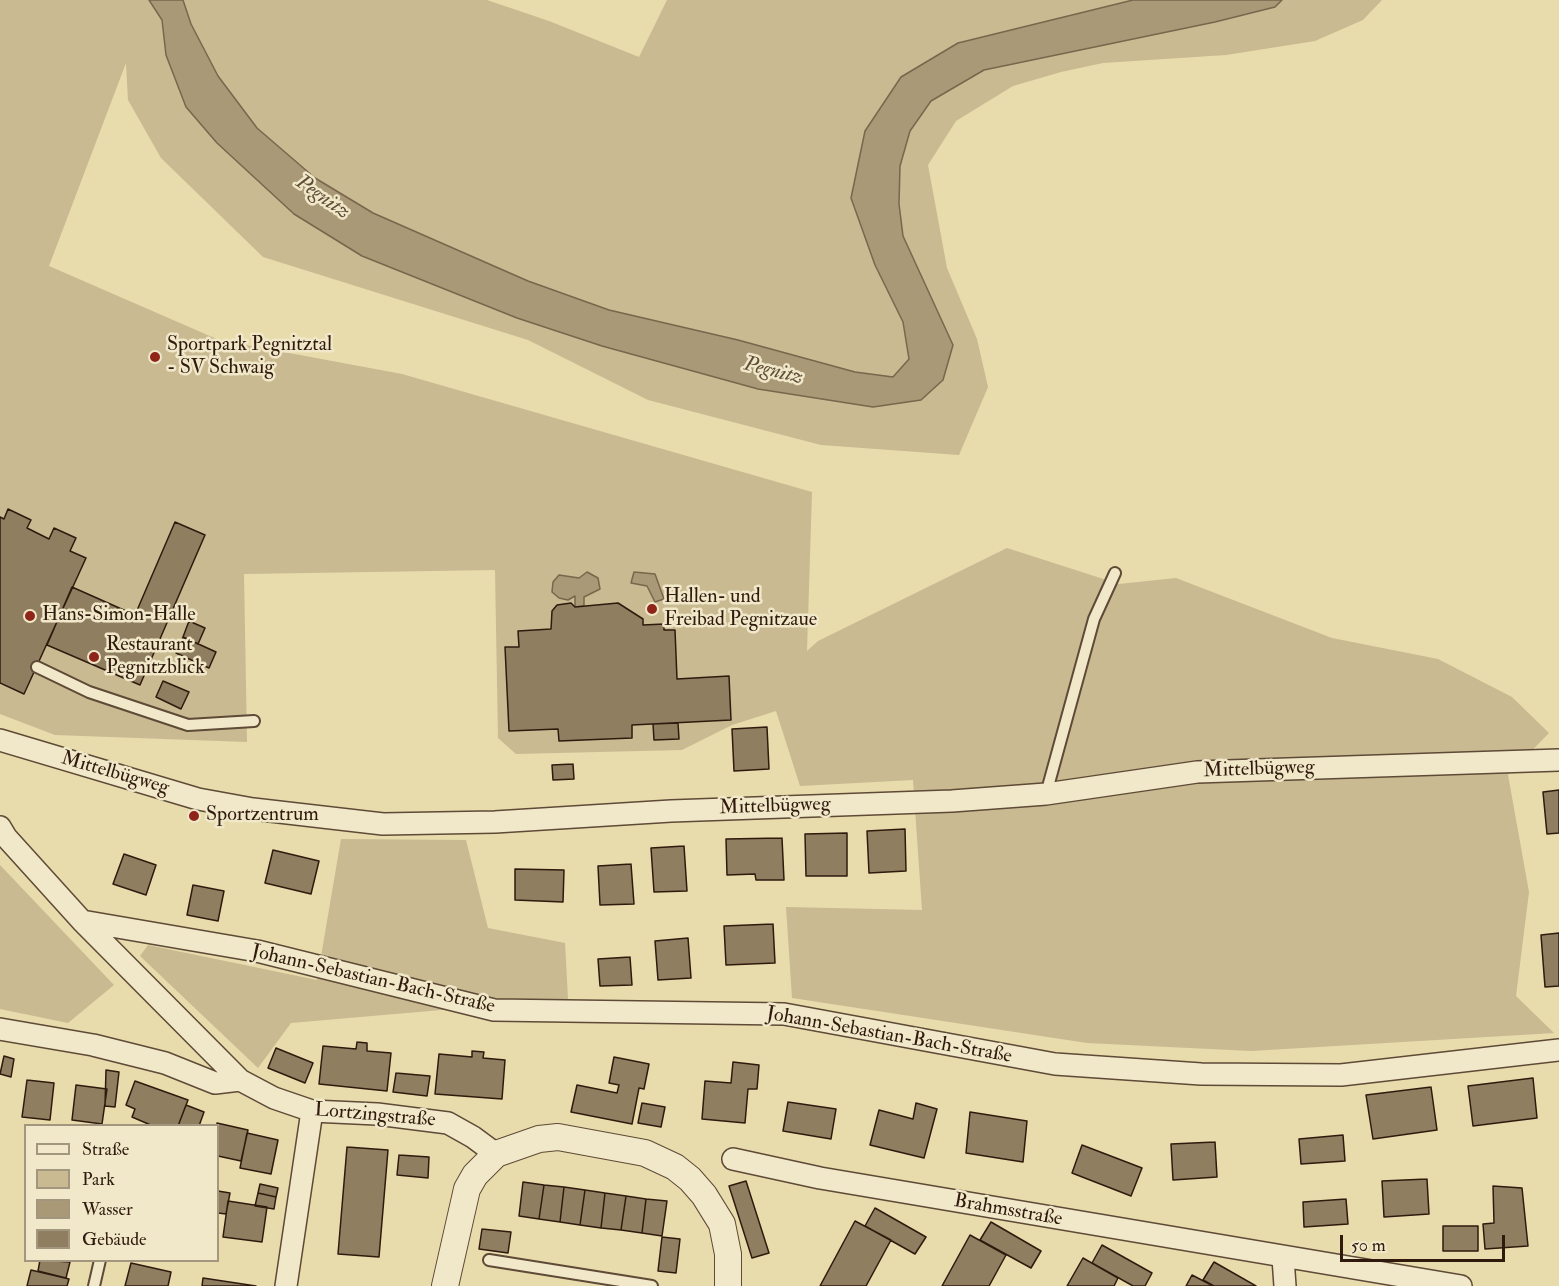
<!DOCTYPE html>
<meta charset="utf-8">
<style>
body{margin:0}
#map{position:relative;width:1559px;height:1286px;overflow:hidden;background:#e8dbac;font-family:"IM FELL Double Pica",serif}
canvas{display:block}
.legend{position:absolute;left:24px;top:1124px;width:195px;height:138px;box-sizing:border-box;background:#f0e8c9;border:2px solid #a3967e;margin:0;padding:8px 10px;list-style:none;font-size:18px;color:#301a0e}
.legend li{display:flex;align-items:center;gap:12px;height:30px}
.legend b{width:30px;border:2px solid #a3967e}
.scale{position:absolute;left:1340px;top:1235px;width:165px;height:27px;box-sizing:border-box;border:3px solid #301a0e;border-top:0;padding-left:8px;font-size:18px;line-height:21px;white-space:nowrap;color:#301a0e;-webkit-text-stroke:4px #f0e8c9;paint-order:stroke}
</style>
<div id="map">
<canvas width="1559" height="1286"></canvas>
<ul class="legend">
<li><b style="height:8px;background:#f0e8c9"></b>Straße</li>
<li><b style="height:16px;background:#c9ba91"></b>Park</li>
<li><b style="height:16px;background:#a99976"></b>Wasser</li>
<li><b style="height:16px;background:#907e60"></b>Gebäude</li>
</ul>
<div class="scale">50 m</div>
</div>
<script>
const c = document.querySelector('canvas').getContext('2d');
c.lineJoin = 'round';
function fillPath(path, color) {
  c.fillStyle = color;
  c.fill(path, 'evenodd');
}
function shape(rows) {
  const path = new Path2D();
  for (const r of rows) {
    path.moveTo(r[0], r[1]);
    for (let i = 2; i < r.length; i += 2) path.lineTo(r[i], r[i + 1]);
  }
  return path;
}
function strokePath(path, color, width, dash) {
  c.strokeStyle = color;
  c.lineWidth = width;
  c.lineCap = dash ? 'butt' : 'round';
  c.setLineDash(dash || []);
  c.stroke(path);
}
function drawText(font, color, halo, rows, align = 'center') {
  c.font = font + ' "IM FELL Double Pica",serif';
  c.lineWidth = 5;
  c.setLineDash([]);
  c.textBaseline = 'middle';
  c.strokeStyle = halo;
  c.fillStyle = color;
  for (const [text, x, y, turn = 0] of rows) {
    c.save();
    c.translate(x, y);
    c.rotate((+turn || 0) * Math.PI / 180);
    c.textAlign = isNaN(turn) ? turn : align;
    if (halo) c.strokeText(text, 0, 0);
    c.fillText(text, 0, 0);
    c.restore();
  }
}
fillPath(shape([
 [0,0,149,0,162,20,166,55,362,256,517,318,602,346,873,407,953,345,903,236,899,204,900,166,910,131,931,101,984,70,1215,22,1275,7,1282,0,1382,0,1363,20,1315,41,1226,55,1103,63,1061,72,1013,86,956,121,928,165,947,268,977,339,988,387,959,455,821,445,648,400,528,340,263,257,161,158,128,100,126,63,49,266,219,340,402,374,812,492,807,651,818,641,1007,548,1119,584,1176,578,1332,638,1438,659,1512,697,1549,733,1508,775,1529,892,1516,996,1554,1033,1251,1051,1087,1043,792,998,786,907,922,910,913,780,800,786,776,711,732,725,682,750,516,754,498,738,495,570,244,574,247,742,55,735,0,714],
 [183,0,487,0,549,21,639,57,667,0,1133,0,958,43,901,77,865,131,851,198,875,265,903,322,909,359,893,377,855,372,738,340,609,310,528,281,373,213,315,178,257,128,218,76,191,24],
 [341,839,466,840,488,928,565,943,568,999,291,1023,258,1068,140,956,148,945,317,980],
 [0,865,114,985,68,1023,0,1009]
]), '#c9ba91');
const water = shape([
 [149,0,183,0,191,24,218,76,257,128,315,178,373,213,528,281,609,310,738,340,855,372,893,377,909,359,903,322,875,265,851,198,865,131,901,77,958,43,1133,0,1282,0,1275,7,1215,22,984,70,931,101,910,131,900,166,899,204,903,236,953,345,943,380,921,400,873,407,758,389,602,346,517,318,362,256,294,214,217,143,186,107,166,55,162,20,149,0],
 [587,572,598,578,600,589,584,597,584,606,575,607,575,596,568,600,559,598,552,592,553,582,559,575,579,578,587,572],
 [634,572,655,574,664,599,655,602,647,586,631,583,634,572]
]);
fillPath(water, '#a99976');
strokePath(water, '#79664c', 1.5);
const building = shape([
 [8,509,31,520,27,528,49,539,54,528,76,538,70,551,86,558,24,694,0,683,0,517,4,519,8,509],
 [175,522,205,535,140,685,47,645,72,587,135,615,175,522],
 [571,603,575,607,618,603,643,619,643,625,664,624,664,630,675,630,677,679,729,676,731,720,632,725,632,738,559,741,558,729,509,731,505,647,519,647,518,631,551,629,552,611,557,605,571,603],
 [189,621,205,628,198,644,183,637,189,621],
 [183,637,216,652,209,668,176,653,183,637],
 [163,681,189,692,181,709,156,697,163,681],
 [678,723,679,739,654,740,653,724,678,723],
 [767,727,769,769,734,771,732,729,767,727],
 [573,764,574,779,553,780,552,765,573,764],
 [1559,790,1559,833,1547,834,1543,792,1559,790],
 [905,829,906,871,869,873,867,831,905,829],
 [847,833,847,876,806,876,805,834,847,833],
 [782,838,784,880,756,880,755,874,727,875,726,839,782,838],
 [684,846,687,891,654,892,651,848,684,846],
 [273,850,319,861,311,894,265,883,273,850],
 [124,854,156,865,146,895,113,884,124,854],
 [631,864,634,904,600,905,598,866,631,864],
 [515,869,564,870,563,902,515,900,515,869],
 [193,885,224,891,218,921,187,915,193,885],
 [773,924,775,963,726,965,724,926,773,924],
 [1559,933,1559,986,1545,987,1541,935,1559,933],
 [688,938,691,978,658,980,655,941,688,938],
 [630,957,632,985,600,986,598,959,630,957],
 [357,1042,367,1043,367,1051,391,1053,387,1091,319,1084,323,1046,356,1049,357,1042],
 [276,1048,313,1063,305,1083,268,1068,276,1048],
 [472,1051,484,1052,483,1058,505,1060,502,1099,435,1094,439,1054,472,1057,472,1051],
 [4,1056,14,1059,11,1077,0,1074,4,1056],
 [614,1057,649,1064,644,1089,639,1088,632,1124,571,1112,577,1085,617,1093,619,1085,609,1083,614,1057],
 [733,1062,759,1065,757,1089,748,1089,745,1123,702,1119,705,1081,731,1083,733,1062],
 [106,1070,119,1072,115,1107,105,1106,106,1070],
 [396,1073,430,1076,427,1096,393,1092,396,1073],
 [1533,1078,1537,1118,1473,1126,1468,1086,1533,1078],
 [27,1080,54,1083,50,1120,22,1117,27,1080],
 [135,1081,188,1100,178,1126,153,1126,132,1117,135,1109,126,1105,135,1081],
 [76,1085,107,1089,102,1124,72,1120,76,1085],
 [1431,1087,1437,1130,1373,1139,1366,1095,1431,1087],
 [788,1102,836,1109,831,1139,783,1131,788,1102],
 [642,1103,665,1107,661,1127,638,1123,642,1103],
 [916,1103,937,1109,924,1158,870,1145,879,1110,913,1119,916,1103],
 [186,1105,204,1112,199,1126,178,1126,186,1105],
 [970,1112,1027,1121,1023,1162,966,1153,970,1112],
 [217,1123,248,1130,241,1161,218,1156,217,1123],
 [247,1133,278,1140,271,1174,240,1168,247,1133],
 [1343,1135,1345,1161,1301,1164,1299,1139,1343,1135],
 [1215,1142,1217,1177,1173,1180,1171,1144,1215,1142],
 [1082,1145,1142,1168,1131,1196,1072,1173,1082,1145],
 [347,1147,388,1150,379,1257,338,1254,347,1147],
 [399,1155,429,1157,428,1178,397,1175,399,1155],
 [1427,1179,1429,1214,1384,1217,1382,1181,1427,1179],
 [746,1181,769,1253,752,1258,729,1186,746,1181],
 [523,1182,544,1185,539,1219,519,1216,523,1182],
 [260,1184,278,1188,276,1197,258,1193,260,1184],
 [544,1185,564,1187,560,1222,539,1219,544,1185],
 [1493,1186,1522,1188,1528,1246,1485,1249,1483,1224,1494,1223,1493,1186],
 [564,1187,585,1190,580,1225,560,1222,564,1187],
 [585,1190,605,1193,601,1228,580,1225,585,1190],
 [218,1191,230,1193,226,1214,218,1213,218,1191],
 [258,1193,276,1197,274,1209,255,1206,258,1193],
 [605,1193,626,1196,621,1230,601,1228,605,1193],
 [626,1196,646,1199,642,1233,621,1230,626,1196],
 [646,1199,667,1201,662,1236,642,1233,646,1199],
 [1346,1199,1348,1224,1304,1227,1303,1202,1346,1199],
 [228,1201,267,1207,262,1242,223,1237,228,1201],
 [875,1208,926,1237,915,1254,865,1226,875,1208],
 [855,1221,891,1240,866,1286,820,1286,855,1221],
 [991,1222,1041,1251,1031,1268,980,1240,991,1222],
 [1443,1226,1478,1226,1478,1251,1443,1251,1443,1226],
 [482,1229,511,1232,508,1253,479,1249,482,1229],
 [970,1235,1006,1255,989,1286,942,1286,970,1235],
 [662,1237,680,1239,676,1273,658,1271,662,1237],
 [1102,1245,1152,1273,1145,1286,1133,1286,1092,1263,1102,1245],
 [1083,1258,1118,1278,1114,1286,1067,1286,1083,1258],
 [40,1260,70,1262,66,1278,38,1271,40,1260],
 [1214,1262,1256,1286,1214,1286,1203,1280,1214,1262],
 [131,1263,171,1272,168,1286,125,1286,131,1263],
 [31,1270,69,1279,67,1286,27,1286,31,1270],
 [1192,1275,1213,1286,1186,1286,1192,1275],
 [203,1278,256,1286,202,1286,203,1278]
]);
fillPath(building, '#907e60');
strokePath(building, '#301a0e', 1.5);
const service = shape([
 [37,667,89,692,188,725,254,721],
 [1046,794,1094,619,1115,573],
 [489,1260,652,1286],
 [94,1286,100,1260]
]);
const minor = shape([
 [0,740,198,799,253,809,383,824,495,822,671,811,952,801,1046,794,1197,772,1559,760],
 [0,827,6,837,82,921,240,1080,274,1098,312,1111,377,1114,448,1123,473,1137,496,1154],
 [82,921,257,951,494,1010,784,1014,1055,1064,1201,1074,1341,1075,1559,1050],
 [0,1029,93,1045,165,1063,215,1083,240,1080],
 [733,1159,820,1178,1461,1286],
 [1283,1258,1285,1286],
 [286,1286,312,1111]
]);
const tertiary = shape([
 [445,1286,467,1189,475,1175,496,1154,539,1139,558,1137,645,1153,675,1167,690,1179,704,1195,722,1224,728,1254,728,1286]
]);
strokePath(service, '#5e4a36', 14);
strokePath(minor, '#5e4a36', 24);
strokePath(tertiary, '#5e4a36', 28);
strokePath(service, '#f0e8c9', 10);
strokePath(minor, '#f0e8c9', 21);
strokePath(tertiary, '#f0e8c9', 26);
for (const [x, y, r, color] of [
 [155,357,6,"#8f2418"],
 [652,609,6,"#8f2418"],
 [30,616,6,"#8f2418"],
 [94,657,6,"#8f2418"],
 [194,816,6,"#8f2418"]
]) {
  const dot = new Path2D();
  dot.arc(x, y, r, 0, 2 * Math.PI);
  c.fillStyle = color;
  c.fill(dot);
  strokePath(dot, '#f0e8c9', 2);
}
drawText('20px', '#301a0e', '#f0e8c9', [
 ["Sportpark Pegnitztal",167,346],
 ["- SV Schwaig",167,369],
 ["Hallen- und",664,598],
 ["Freibad Pegnitzaue",664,621],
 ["Hans-Simon-Halle",42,616],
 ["Restaurant",106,646],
 ["Pegnitzblick",106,669],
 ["Sportzentrum",206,816]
], 'left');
drawText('20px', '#301a0e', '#f0e8c9', [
 ["Mittelbügweg",1259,770,-2],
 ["Mittelbügweg",115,774,16],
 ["Mittelbügweg",775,807,-2],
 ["Johann-Sebastian-Bach-Straße",373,980,13],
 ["Johann-Sebastian-Bach-Straße",889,1036,10],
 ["Lortzingstraße",375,1116,5],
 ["Brahmsstraße",1008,1211,10]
]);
drawText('italic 21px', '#604d38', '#f0e8c9', [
 ["Pegnitz",322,198,35],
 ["Pegnitz",773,372,14]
]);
</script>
